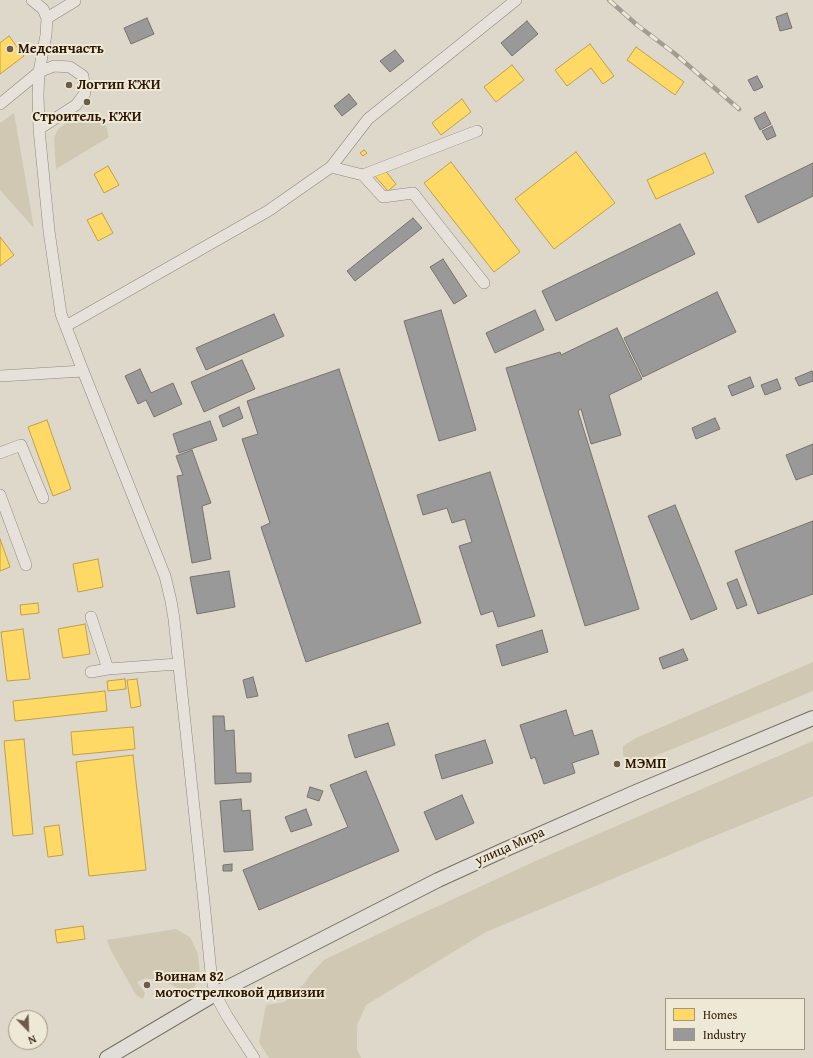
<!DOCTYPE html>
<meta charset="utf-8">
<style>
body{margin:0}
#map{position:relative;width:813px;height:1058px;overflow:hidden;background:#ddd8ca;font-family:"Gentium Book Plus",serif}
canvas{display:block}
.legend{position:absolute;left:665px;top:998px;width:140px;height:52px;box-sizing:border-box;background:#eee8d7;border:1px solid #a19481;margin:0;padding:5px 7px;list-style:none;font-size:12px;color:#2e1700}
.legend li{display:flex;align-items:center;gap:8px;height:20px}
.legend b{width:20px;border:1px solid #a19481}
.north{position:absolute;left:8px;top:1010px;width:40px;height:40px;box-sizing:border-box;background:#eee8d7;border:1px solid #a19481;border-radius:50%;rotate:157deg;font-size:11px;font-weight:700;line-height:16px;text-align:center;color:#2e1700}
.north::after{content:'';display:block;margin:auto;width:14px;height:18px;background:#6b5b47;clip-path:polygon(50% 0,100% 100%,50% 72%,0 100%)}
</style>
<div id="map">
<canvas width="813" height="1058"></canvas>
<ul class="legend">
<li><b style="height:11px;background:#ffd966"></b>Homes</li>
<li><b style="height:11px;background:#999"></b>Industry</li>
</ul>
<div class="north">N</div>
</div>
<script>
const c = document.querySelector('canvas').getContext('2d');
c.lineJoin = 'round';
function fillPath(path, color) {
  c.fillStyle = color;
  c.fill(path, 'evenodd');
}
function shape(rows) {
  const path = new Path2D();
  for (const r of rows) {
    path.moveTo(r[0], r[1]);
    for (let i = 2; i < r.length; i += 2) path.lineTo(r[i], r[i + 1]);
  }
  return path;
}
function strokePath(path, color, width, dash) {
  c.strokeStyle = color;
  c.lineWidth = width;
  c.lineCap = dash ? 'butt' : 'round';
  c.setLineDash(dash || []);
  c.stroke(path);
}
function drawText(font, color, halo, rows, align = 'center') {
  c.font = font + ' "Gentium Book Plus",serif';
  c.lineWidth = 4;
  c.setLineDash([]);
  c.textBaseline = 'middle';
  c.strokeStyle = halo;
  c.fillStyle = color;
  for (const [text, x, y, turn = 0] of rows) {
    c.save();
    c.translate(x, y);
    c.rotate((+turn || 0) * Math.PI / 180);
    c.textAlign = isNaN(turn) ? turn : align;
    if (halo) c.strokeText(text, 0, 0);
    c.fillText(text, 0, 0);
    c.restore();
  }
}
fillPath(shape([
 [14,113,34,228,0,190,0,123],
 [97,113,104,118,109,137,56,169,54,138,58,129,71,120,87,114],
 [813,662,813,691,631,766,623,755,623,746,636,738],
 [813,741,813,796,712,837,486,932,366,1005,357,1025,357,1049,361,1058,269,1058,259,1042,266,1005,284,1002,304,984,309,976,324,960,397,925,540,859],
 [176,929,190,937,198,954,200,975,195,986,188,994,167,982,146,978,137,982,145,993,143,999,136,995,110,949,107,940]
]), '#d0c8b3');
const homes = shape([
 [9,36,24,56,0,74,0,43,9,36],
 [590,44,614,76,603,84,591,68,567,86,555,70,590,44],
 [636,47,684,82,675,95,627,60,636,47],
 [512,65,524,80,496,102,484,87,512,65],
 [462,99,471,112,441,135,432,123,462,99],
 [364,150,367,153,363,156,360,153,364,150],
 [576,152,615,203,554,249,515,199,576,152],
 [705,153,714,173,656,199,647,180,705,153],
 [451,162,520,252,494,272,424,183,451,162],
 [108,166,119,185,104,193,94,174,108,166],
 [384,169,396,184,388,191,375,176,384,169],
 [102,213,113,233,98,241,87,220,102,213],
 [0,237,14,255,0,266,0,237],
 [47,420,71,489,53,496,28,427,47,420],
 [0,539,10,567,0,571,0,539],
 [98,559,103,587,78,592,73,564,98,559],
 [38,603,39,613,21,615,20,605,38,603],
 [85,624,90,654,63,658,58,629,85,624],
 [23,629,30,679,7,681,1,632,23,629],
 [125,679,126,689,108,691,107,681,125,679],
 [137,679,141,706,131,708,127,680,137,679],
 [105,691,107,711,15,721,13,701,105,691],
 [133,727,135,749,73,755,71,732,133,727],
 [24,739,33,834,13,836,4,741,24,739],
 [133,755,146,870,89,876,76,762,133,755],
 [59,825,63,855,48,857,44,827,59,825],
 [83,926,85,939,57,943,55,930,83,926]
]);
fillPath(homes, '#ffd966');
strokePath(homes, '#c09f47', 1);
const industry = shape([
 [787,13,792,28,780,31,776,17,787,13],
 [147,18,154,34,131,44,124,28,147,18],
 [527,21,538,34,512,56,501,43,527,21],
 [395,50,404,61,390,72,380,61,395,50],
 [757,76,763,87,754,91,748,80,757,76],
 [349,94,357,104,342,116,334,106,349,94],
 [765,112,771,124,760,130,754,118,765,112],
 [772,126,776,136,767,140,762,131,772,126],
 [813,163,813,196,758,223,745,196,813,163],
 [413,218,422,228,355,281,347,271,413,218],
 [680,224,695,254,556,321,542,291,680,224],
 [443,259,467,296,454,304,430,267,443,259],
 [717,292,736,332,643,377,624,338,717,292],
 [441,310,476,430,439,441,404,321,441,310],
 [535,310,544,330,495,353,486,333,535,310],
 [274,314,284,336,206,370,196,348,274,314],
 [617,328,642,379,609,395,621,435,591,444,581,409,578,411,639,609,585,626,506,368,560,352,561,355,617,328],
 [242,360,255,389,204,412,191,382,242,360],
 [140,369,151,393,173,383,182,404,154,417,146,400,138,404,125,376,140,369],
 [339,369,421,623,306,662,261,527,270,523,242,439,258,434,247,401,339,369],
 [812,371,813,375,813,381,799,386,795,378,812,371],
 [750,377,754,387,732,396,728,386,750,377],
 [777,379,781,389,765,395,761,385,777,379],
 [239,407,243,418,223,427,219,416,239,407],
 [715,418,720,429,696,439,692,428,715,418],
 [210,421,217,440,179,453,173,434,210,421],
 [813,444,813,474,796,480,786,455,813,444],
 [192,450,211,503,202,506,211,559,192,563,177,476,183,475,176,456,192,450],
 [490,472,535,616,498,627,493,611,481,615,459,546,472,542,465,519,452,523,447,508,423,515,417,495,490,472],
 [675,505,717,609,691,620,648,516,675,505],
 [813,521,813,594,758,614,735,551,813,521],
 [229,571,235,607,197,614,190,577,229,571],
 [737,579,747,605,737,609,727,583,737,579],
 [542,630,548,652,502,666,496,645,542,630],
 [683,649,688,660,663,669,659,658,683,649],
 [253,677,258,696,247,698,243,680,253,677],
 [566,710,574,736,592,730,599,754,572,763,575,773,544,784,535,757,531,759,520,725,566,710],
 [213,716,224,716,225,731,234,730,236,773,251,773,251,782,215,784,213,716],
 [388,723,395,745,355,758,348,735,388,723],
 [485,740,493,763,442,779,435,755,485,740],
 [366,771,399,851,259,910,243,870,348,827,330,785,366,771],
 [310,787,323,791,319,801,307,797,310,787],
 [462,795,474,823,436,840,424,812,462,795],
 [241,799,242,811,250,810,253,850,224,852,220,801,241,799],
 [306,809,312,825,291,832,285,817,306,809],
 [232,864,232,871,223,871,223,865,232,864]
]);
fillPath(industry, '#999');
strokePath(industry, '#79726b', 1);
const minor = shape([
 [32,0,43,9,47,18,46,35,39,72,38,94,39,129,49,231,61,314,83,371,165,576,171,601,174,619,204,902,211,973,215,994,227,1016,254,1058],
 [47,18,75,1],
 [0,104,39,72,54,66,70,67,83,76,85,93,76,105,39,129],
 [331,167,363,175,383,197,413,193,484,283],
 [363,175,477,131],
 [66,326,268,211,331,167,368,119,516,0],
 [0,376,83,371],
 [0,453,21,445,43,498],
 [0,495,26,565],
 [91,617,108,669],
 [91,672,108,669,178,664]
]);
const major = shape([
 [107,1058,215,994,438,880,504,850,636,792,813,718]
]);
strokePath(minor, '#8e887d', 12);
strokePath(major, '#746e63', 16);
strokePath(minor, '#e6e2db', 11);
strokePath(major, '#e0ded6', 14);
const rail = shape([
 [609,0,637,25,674,53,739,109]
]);
strokePath(rail, '#a29c94', 4.5);
strokePath(rail, '#eee8d7', 3, [9]);
for (const [x, y, r, color] of [
 [10,49,4,"#6b5b47"],
 [69,85,4,"#6b5b47"],
 [87,102,4,"#6b5b47"],
 [617,764,4,"#6b5b47"],
 [147,985,4,"#6b5b47"]
]) {
  const dot = new Path2D();
  dot.arc(x, y, r, 0, 2 * Math.PI);
  c.fillStyle = color;
  c.fill(dot);
  strokePath(dot, '#eee8d7', 1.5);
}
drawText('bold 14px', '#2e1700', '#eee8d7', [
 ["Медсанчасть",18,49],
 ["Логтип КЖИ",77,85],
 ["Строитель, КЖИ",87,117,"center"],
 ["МЭМП",625,764],
 ["Воинам 82",155,977],
 ["мотострелковой дивизии",155,993]
], 'left');
drawText('14px', '#2e1700', '#eee8d7', [
 ["улица Мира",510,847,-24]
]);
</script>
